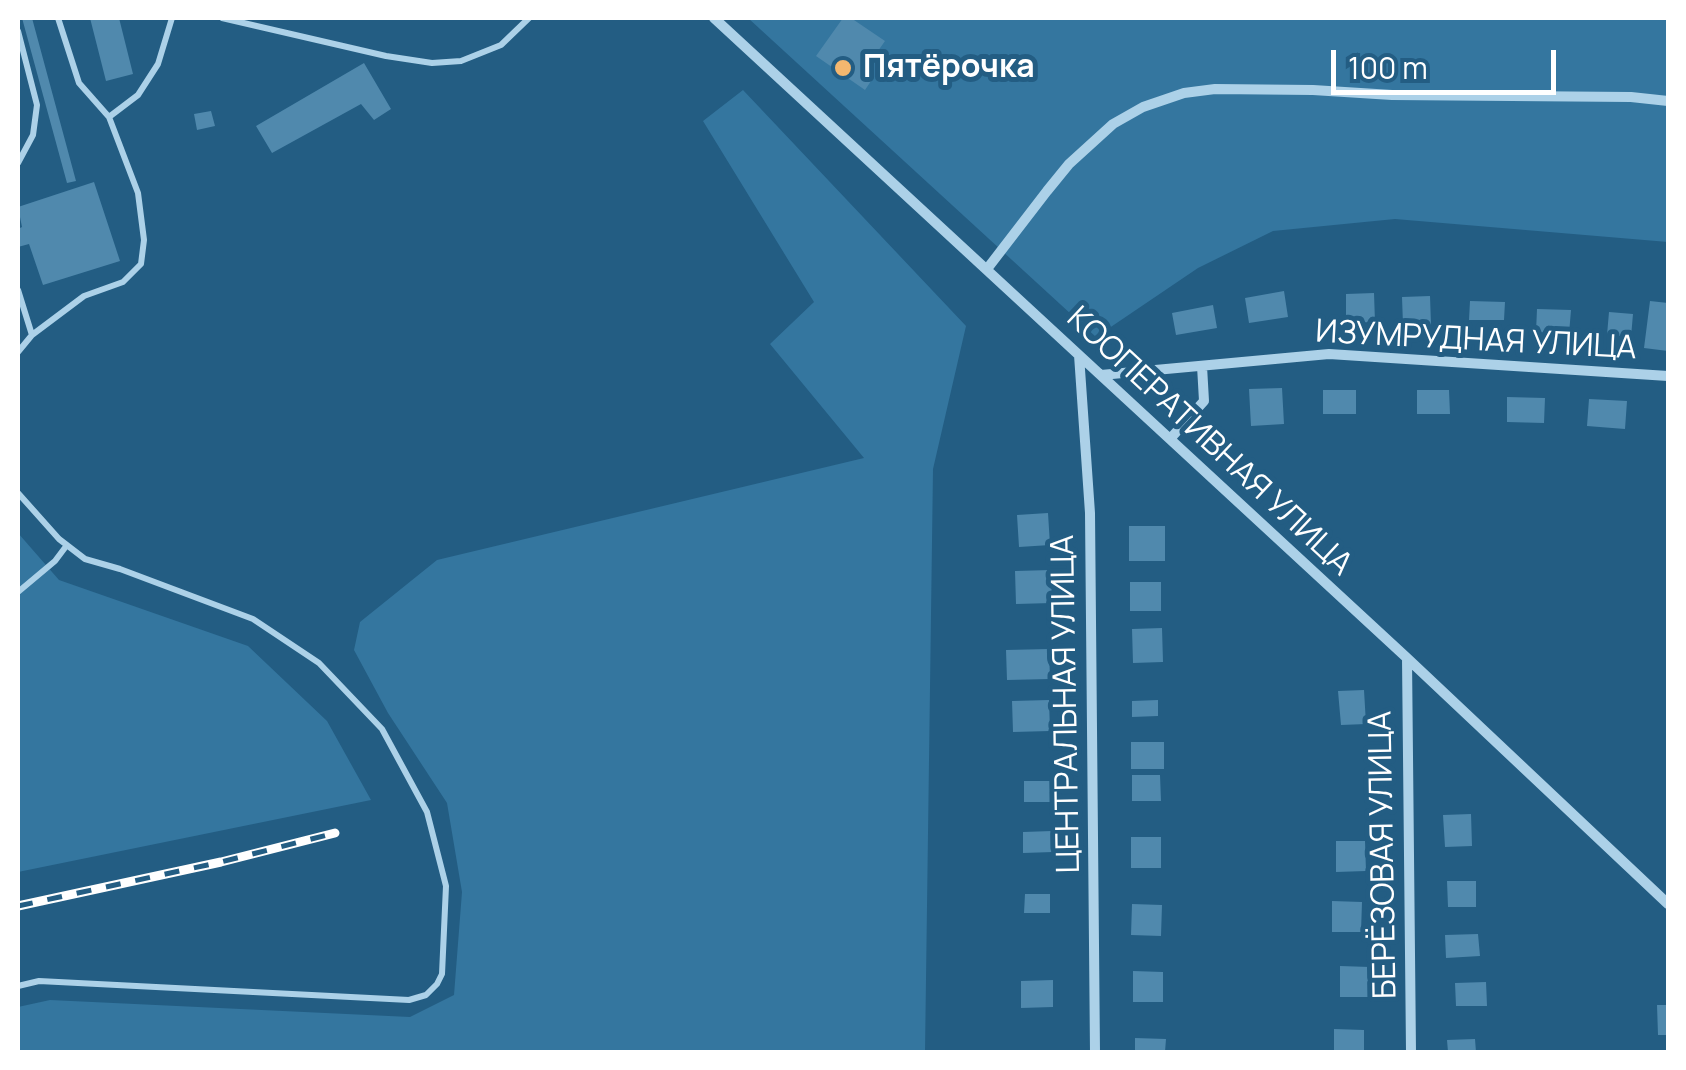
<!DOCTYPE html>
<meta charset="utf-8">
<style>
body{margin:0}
#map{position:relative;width:1686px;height:1070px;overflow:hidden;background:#235d83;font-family:Manrope,sans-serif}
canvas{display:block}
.frame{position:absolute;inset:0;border:20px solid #fff;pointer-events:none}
.scale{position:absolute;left:1331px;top:50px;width:225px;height:45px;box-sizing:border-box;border:5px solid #fff;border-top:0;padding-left:12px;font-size:30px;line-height:35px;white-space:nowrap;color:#fff;-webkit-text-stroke:8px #235d83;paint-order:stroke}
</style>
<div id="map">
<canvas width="1686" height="1070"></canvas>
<div class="frame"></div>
<div class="scale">100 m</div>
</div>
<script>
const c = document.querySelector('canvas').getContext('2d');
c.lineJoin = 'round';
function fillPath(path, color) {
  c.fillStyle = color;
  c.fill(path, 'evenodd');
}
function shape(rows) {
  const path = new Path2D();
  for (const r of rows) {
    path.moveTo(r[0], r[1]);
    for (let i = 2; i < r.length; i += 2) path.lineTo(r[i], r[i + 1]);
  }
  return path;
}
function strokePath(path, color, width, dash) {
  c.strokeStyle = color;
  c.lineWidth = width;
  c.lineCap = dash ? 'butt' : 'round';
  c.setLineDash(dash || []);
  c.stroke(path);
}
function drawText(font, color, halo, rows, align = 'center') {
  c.font = font + ' Manrope,sans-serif';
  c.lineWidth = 10;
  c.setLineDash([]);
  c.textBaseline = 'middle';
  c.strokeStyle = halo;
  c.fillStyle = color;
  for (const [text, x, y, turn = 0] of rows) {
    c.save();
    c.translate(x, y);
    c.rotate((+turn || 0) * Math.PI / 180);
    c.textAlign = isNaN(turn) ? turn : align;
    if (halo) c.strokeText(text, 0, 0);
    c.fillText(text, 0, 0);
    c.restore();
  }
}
fillPath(shape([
 [748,18,1668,18,1668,242,1395,219,1273,231,1198,268,1096,337],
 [743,90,966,326,933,469,925,1052,18,1052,18,1007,50,1000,410,1017,454,995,462,892,447,803,388,713,354,650,360,622,437,560,864,458,770,344,814,302,703,121],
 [18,533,59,580,248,646,327,721,371,800,18,872]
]), '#34769f');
fillPath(shape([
 [22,18,32,18,76,181,67,183],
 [90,18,119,18,133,74,106,81],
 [843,18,851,18,885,41,862,74,871,81,865,90,816,56],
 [364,63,391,109,374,120,361,104,272,153,256,126],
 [211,111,215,126,197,130,194,114],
 [94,182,120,261,43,285,29,244,18,247,18,229,22,227,18,207],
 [1284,291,1288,317,1249,323,1245,298],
 [1374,293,1375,322,1346,323,1346,294],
 [1430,296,1431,325,1403,325,1402,297],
 [1470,301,1505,302,1504,320,1469,320],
 [1650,301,1668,303,1668,351,1644,348],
 [1213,305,1217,328,1176,335,1172,313],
 [1537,309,1571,310,1569,334,1536,332],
 [1609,312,1633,314,1631,337,1607,335],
 [1282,388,1284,424,1251,426,1249,389],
 [1323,390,1356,390,1356,414,1323,414],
 [1417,390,1449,390,1450,414,1417,414],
 [1507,397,1545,398,1544,423,1507,422],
 [1589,399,1627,401,1625,429,1587,426],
 [1048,513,1050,545,1019,547,1017,515],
 [1129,526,1165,526,1165,561,1129,561],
 [1051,570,1052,603,1016,604,1015,571],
 [1130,582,1161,582,1161,611,1130,611],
 [1162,628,1163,662,1133,663,1132,629],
 [1049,649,1050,679,1007,680,1006,650],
 [1364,690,1366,724,1341,725,1338,691],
 [1049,700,1050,731,1013,732,1012,701],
 [1158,700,1158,716,1132,717,1132,701],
 [1131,742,1164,742,1164,769,1131,769],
 [1132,775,1160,775,1161,801,1132,801],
 [1024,781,1053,781,1053,802,1024,802],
 [1471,814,1472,846,1445,847,1443,815],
 [1052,831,1053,852,1023,853,1023,832],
 [1131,837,1161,837,1161,868,1131,868],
 [1336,841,1365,841,1366,871,1336,872],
 [1447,881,1476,881,1476,907,1448,907],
 [1025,894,1050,894,1050,913,1024,913],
 [1332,901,1362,902,1361,932,1332,932],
 [1132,904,1162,905,1161,936,1131,935],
 [1478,934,1480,956,1446,958,1445,935],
 [1340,966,1370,967,1370,997,1340,997],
 [1133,971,1163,972,1163,1002,1133,1002],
 [1053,980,1053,1007,1021,1008,1021,981],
 [1486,982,1487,1006,1456,1006,1455,983],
 [1657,1005,1668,1005,1668,1035,1658,1035],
 [1334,1029,1364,1030,1364,1052,1334,1052],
 [1135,1038,1166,1039,1165,1052,1135,1052],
 [1475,1039,1476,1052,1448,1052,1447,1040]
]), '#5089ad');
strokePath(shape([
 [58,18,79,83,109,117,138,95,158,64,172,18],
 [222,18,386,56,432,63,461,61,501,45,529,18],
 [18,31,37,105,33,135,18,163],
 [18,290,32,335],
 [18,352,32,335,84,296,123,282,141,264,144,240,138,193,109,117],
 [18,493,59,539,85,559,120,569,253,619,319,663,382,729,427,812,446,886,442,974,437,984,426,995,409,1000,39,981,18,986],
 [18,592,55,561,67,545]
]), '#acd1e8', 6);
strokePath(shape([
 [714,18,1407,658,1668,904],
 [987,269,1047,191,1069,164,1113,124,1143,107,1184,93,1215,89,1313,90,1392,95,1631,97,1668,101],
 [1079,355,1090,513,1095,1052],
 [1101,375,1329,354,1668,376],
 [1170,439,1204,401,1202,366],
 [1407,658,1411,1052]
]), '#acd1e8', 10);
const rail = shape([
 [18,906,221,862,335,833]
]);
strokePath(rail, '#fff', 9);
strokePath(rail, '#235d83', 5, [15]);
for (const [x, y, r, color] of [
 [843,68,10,"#f3b76f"]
]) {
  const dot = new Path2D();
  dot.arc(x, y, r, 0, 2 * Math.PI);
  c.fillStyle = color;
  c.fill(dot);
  strokePath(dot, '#235d83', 4);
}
drawText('bold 32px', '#fff', '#235d83', [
 ["Пятёрочка",863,68]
], 'left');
drawText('32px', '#fff', '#235d83', [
 ["ИЗУМРУДНАЯ УЛИЦА",1476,341,3],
 ["КООПЕРАТИВНАЯ УЛИЦА",1209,442,43],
 ["ЦЕНТРАЛЬНАЯ УЛИЦА",1067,704,-91],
 ["БЕРЁЗОВАЯ УЛИЦА",1384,855,-91]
]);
</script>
